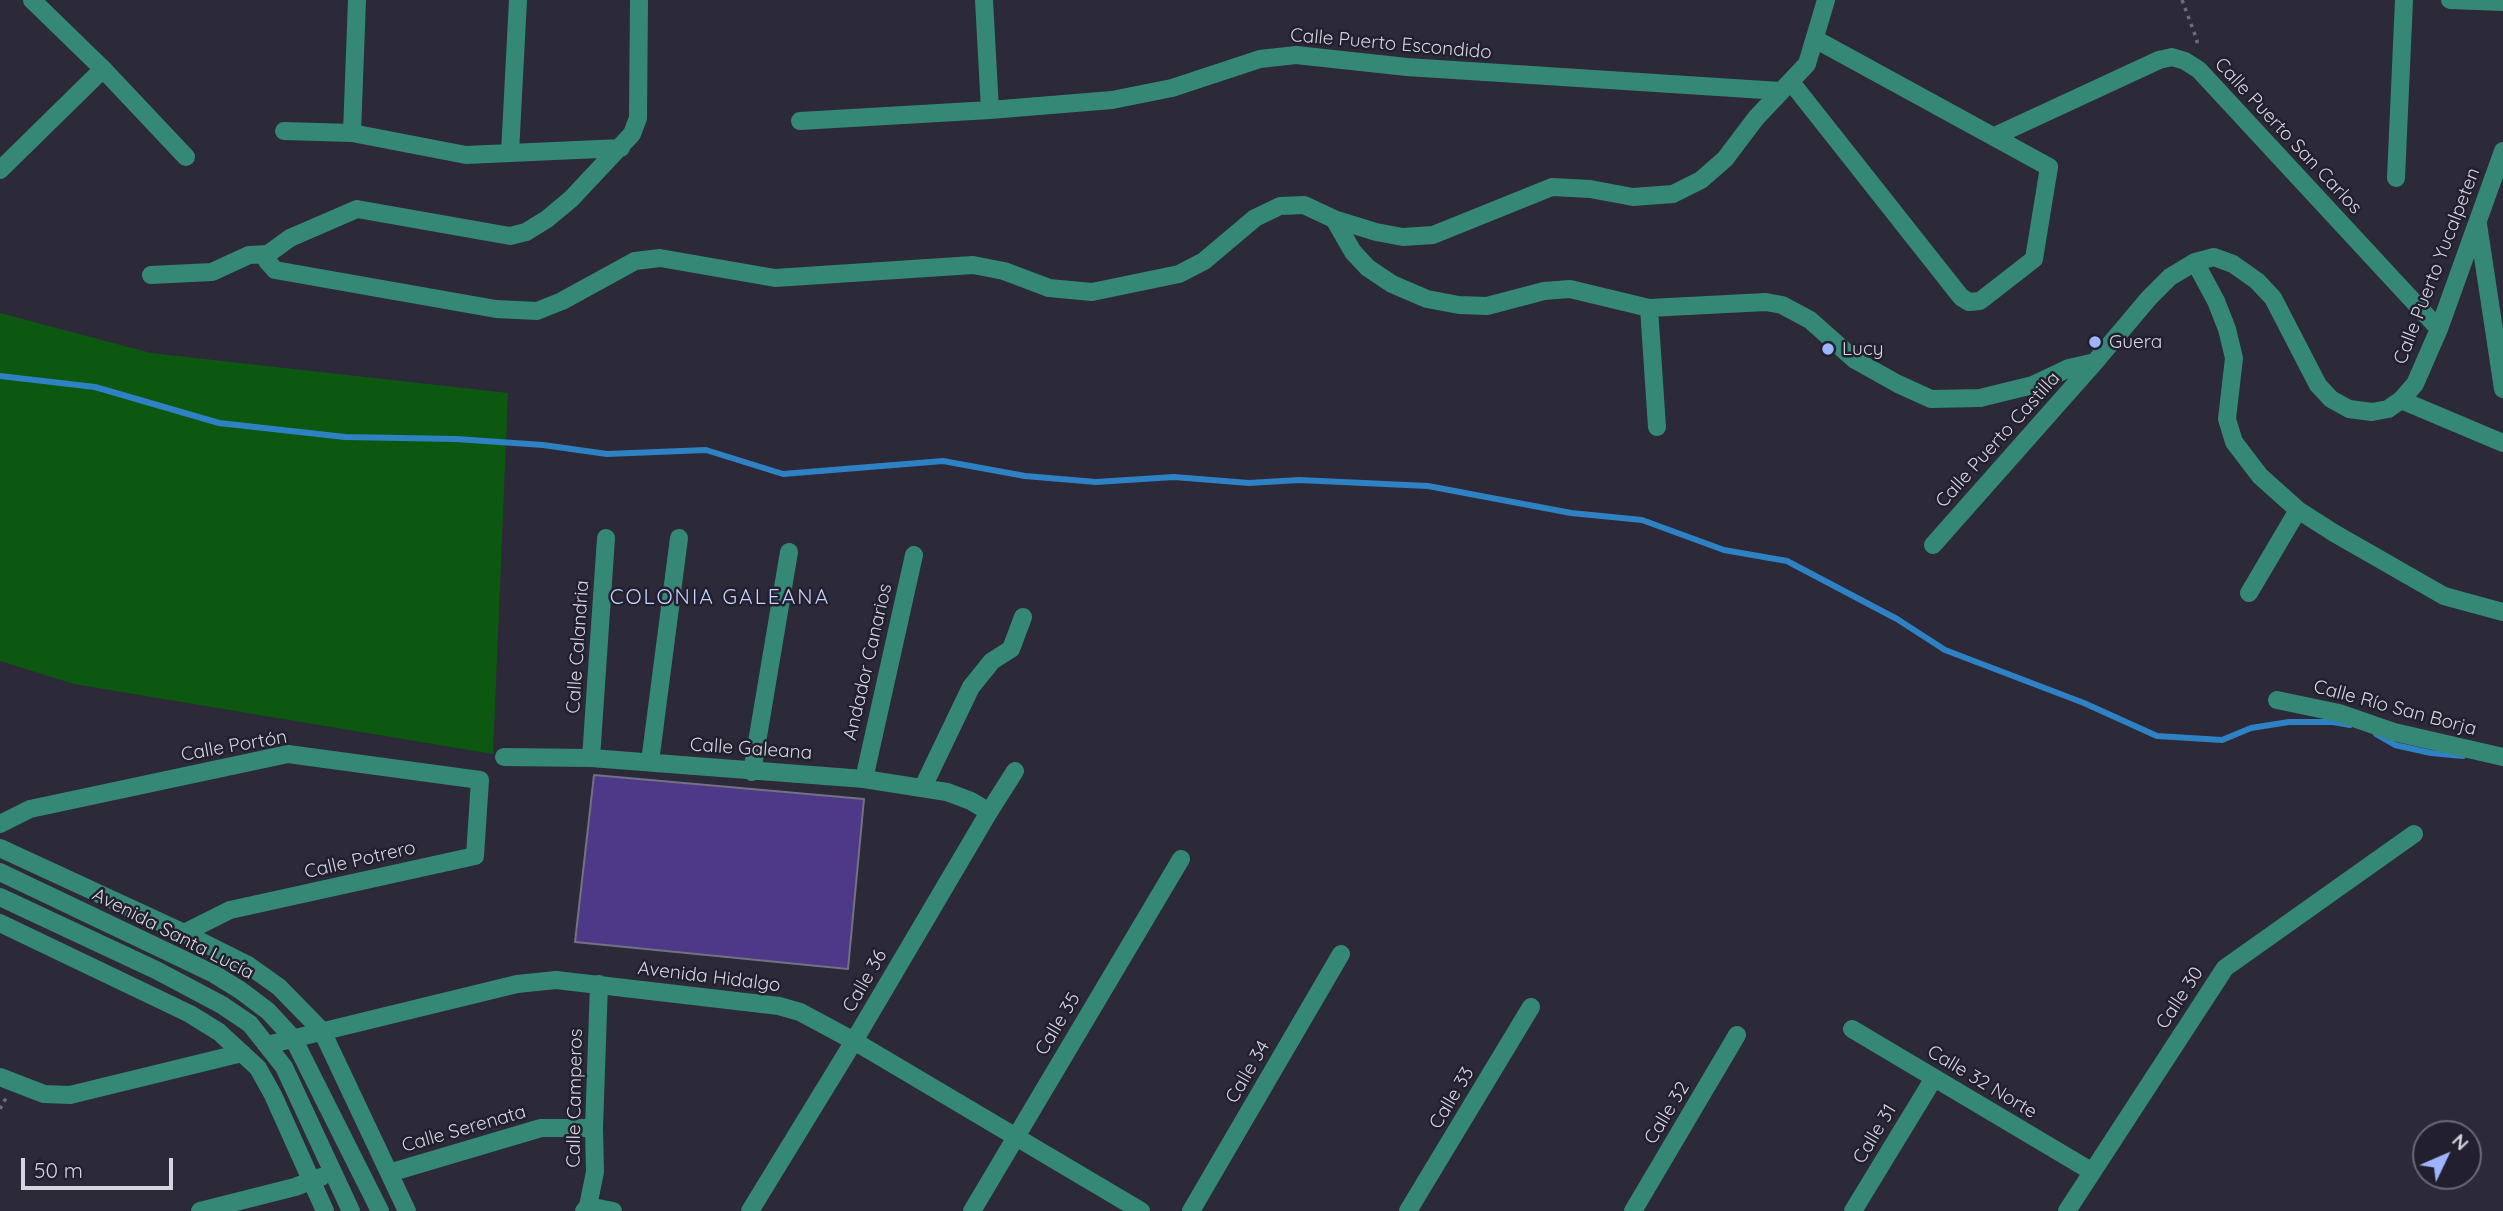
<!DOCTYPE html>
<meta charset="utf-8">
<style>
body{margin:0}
#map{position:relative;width:2503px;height:1211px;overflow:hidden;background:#2c2939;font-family:Quicksand,sans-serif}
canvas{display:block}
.north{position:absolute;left:2412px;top:1120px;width:70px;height:70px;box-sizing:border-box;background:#221f2f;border:2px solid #6a6875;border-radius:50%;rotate:46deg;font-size:19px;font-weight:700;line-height:28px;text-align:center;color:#d6d5df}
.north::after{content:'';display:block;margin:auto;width:24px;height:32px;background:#9eb4fd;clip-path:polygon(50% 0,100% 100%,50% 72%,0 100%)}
.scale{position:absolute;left:21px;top:1158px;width:152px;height:32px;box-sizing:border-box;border:4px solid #d6d5df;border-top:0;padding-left:9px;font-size:21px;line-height:24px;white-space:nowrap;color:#d6d5df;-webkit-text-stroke:5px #221f2f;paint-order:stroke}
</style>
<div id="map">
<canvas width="2503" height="1211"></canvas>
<div class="north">N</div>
<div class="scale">50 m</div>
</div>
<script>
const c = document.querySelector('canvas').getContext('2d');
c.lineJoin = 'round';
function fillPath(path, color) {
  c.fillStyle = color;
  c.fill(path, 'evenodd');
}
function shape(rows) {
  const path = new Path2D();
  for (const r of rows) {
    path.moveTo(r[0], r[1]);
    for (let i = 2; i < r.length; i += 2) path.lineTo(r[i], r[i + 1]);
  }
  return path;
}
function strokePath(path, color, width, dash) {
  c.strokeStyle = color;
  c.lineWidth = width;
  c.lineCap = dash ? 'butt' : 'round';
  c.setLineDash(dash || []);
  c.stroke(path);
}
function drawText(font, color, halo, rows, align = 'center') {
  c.font = font + ' Quicksand,sans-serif';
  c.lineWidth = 5;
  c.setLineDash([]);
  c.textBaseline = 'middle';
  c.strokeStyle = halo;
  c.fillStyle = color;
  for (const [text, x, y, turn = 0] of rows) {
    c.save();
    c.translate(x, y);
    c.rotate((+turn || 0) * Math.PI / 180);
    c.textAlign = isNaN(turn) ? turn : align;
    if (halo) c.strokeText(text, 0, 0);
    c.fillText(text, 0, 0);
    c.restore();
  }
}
fillPath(shape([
 [0,313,151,353,508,393,493,754,74,684,0,661]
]), '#0d5811');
strokePath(shape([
 [0,376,95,387,219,423,345,437,456,439,543,445,607,454,706,450,783,474,943,461,1025,476,1096,482,1174,477,1249,483,1299,480,1428,486,1571,513,1642,520,1724,550,1787,561,1897,619,1945,650,2084,703,2157,736,2222,740,2251,728,2289,722,2333,722,2350,725],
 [2376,734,2395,745,2431,753,2463,756]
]), '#2e81c3', 6);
const building = shape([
 [594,775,864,799,848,969,575,942,594,775]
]);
fillPath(building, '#4e3989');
strokePath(building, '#747184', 2);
strokePath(shape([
 [2182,0,2197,40,2197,48],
 [0,1109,6,1098]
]), '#6d6b78', 3.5, [3.5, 5]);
strokePath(shape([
 [32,0,103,69,186,157],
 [984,0,990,110],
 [2450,0,2503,2],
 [1791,82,1961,297,1969,302,1980,301,2034,259,2049,167,1815,39],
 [800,121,990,110,1112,100,1172,88,1260,59,1296,55,1407,67,1780,91],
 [284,131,352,133,466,155,621,148],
 [352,133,357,0],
 [1995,136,2159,60,2172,57,2185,61,2199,70,2439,329],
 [510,153,518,0],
 [0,170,103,69],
 [2396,178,2404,0],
 [1334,219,1353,252,1368,268,1392,284,1427,299,1459,305,1487,306,1544,291,1570,289,1649,308,1766,302,1782,305,1810,320,1855,360,1898,384,1931,399,1980,398,2033,385,2069,368,2095,362],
 [2478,224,2503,389],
 [268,254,267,261,275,270,496,309,537,311,562,301,635,261,660,258,775,278,973,265,1004,271,1049,288,1092,292,1179,274,1204,261,1255,218,1280,206,1304,205,1334,219,1376,232,1403,237,1433,235,1552,187,1590,189,1633,197,1673,194,1701,180,1725,159,1756,118,1807,64,1826,0],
 [2195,262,2216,301,2227,329,2234,358,2227,419,2234,442,2260,476,2298,510,2334,533,2444,596,2503,612],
 [151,275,212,272,249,255,268,254,290,238,357,209,510,236,526,232,547,219,571,199,632,134,638,118,639,0],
 [1649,308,1657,427],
 [2401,400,2503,443],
 [1933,545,2095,362,2149,298,2170,277,2195,262,2214,257,2233,264,2257,281,2273,298,2318,385,2331,399,2349,409,2372,412,2388,409,2401,400,2415,384,2439,329,2503,151],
 [2249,593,2298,510],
 [2277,700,2339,713,2394,732,2503,757],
 [504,757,591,758,864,779,947,792,971,801,989,812],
 [591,758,606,538],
 [650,762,679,538],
 [752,772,789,552],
 [864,779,914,555],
 [923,787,971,687,992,661,1011,649,1023,617],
 [0,824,30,809,288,754,480,780,475,856,230,910,184,933],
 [0,848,184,933,248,965,279,987,322,1031,407,1211],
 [0,872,214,974,240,990,268,1011,293,1038,380,1211],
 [0,897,156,970,222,1005,250,1024,284,1067,351,1211],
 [0,923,190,1014,219,1032,258,1068,273,1095,325,1211],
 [1852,1029,2091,1171],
 [267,1045,517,984,556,980,779,1006,800,1012,854,1041,1141,1211],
 [0,1077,44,1094,70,1095,242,1053],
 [389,1173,541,1128,594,1128],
 [588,1206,613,1211],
 [200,1211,295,1187,321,1177],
 [584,1211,588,1206,595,1172,594,1128,599,984],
 [750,1211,854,1041,989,812,1015,771],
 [972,1211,1181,859],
 [1191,1211,1341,954],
 [1408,1211,1531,1007],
 [1633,1211,1737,1035],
 [1853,1211,1934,1078],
 [2067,1211,2225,968,2414,834]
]), '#358876', 18);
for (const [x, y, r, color] of [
 [2095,342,7,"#9eb4fd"],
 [1828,349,7,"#9eb4fd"]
]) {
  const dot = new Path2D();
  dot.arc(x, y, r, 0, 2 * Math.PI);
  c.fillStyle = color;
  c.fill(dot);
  strokePath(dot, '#221f2f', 2.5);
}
drawText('19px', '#d6d5df', '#221f2f', [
 ["Calle Puerto Escondido",1391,44,5],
 ["Calle Puerto San Carlos",2288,136,47],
 ["Calle Puerto Yucalpeten",2437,266,-69],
 ["Calle Puerto Castilla",1998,440,-48],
 ["Calle Calandria",578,647,-86],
 ["Andador Canarios",868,662,-77],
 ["Calle Río San Borja",2395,708,15],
 ["Calle Portón",234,746,-10],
 ["Calle Galeana",751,749,4],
 ["Calle Potrero",360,860,-13],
 ["Avenida Santa Lucía",173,934,27],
 ["Avenida Hidalgo",709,977,7],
 ["Calle 36",865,981,-60],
 ["Calle 30",2180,998,-57],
 ["Calle 35",1058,1024,-59],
 ["Calle 34",1248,1072,-60],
 ["Calle 32 Norte",1982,1082,31],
 ["Calle Camperos",575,1098,-89],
 ["Calle 33",1452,1098,-59],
 ["Calle 32",1667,1113,-59],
 ["Calle Serenata",464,1129,-16],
 ["Calle 31",1875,1134,-59]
]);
drawText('19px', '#d6d5df', '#221f2f', [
 ["Guera",2109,342],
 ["Lucy",1842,349]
], 'left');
c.letterSpacing = '2px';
drawText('21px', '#c5d3fd', '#221f2f', [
 ["COLONIA GALEANA",720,598]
]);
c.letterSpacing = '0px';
</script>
